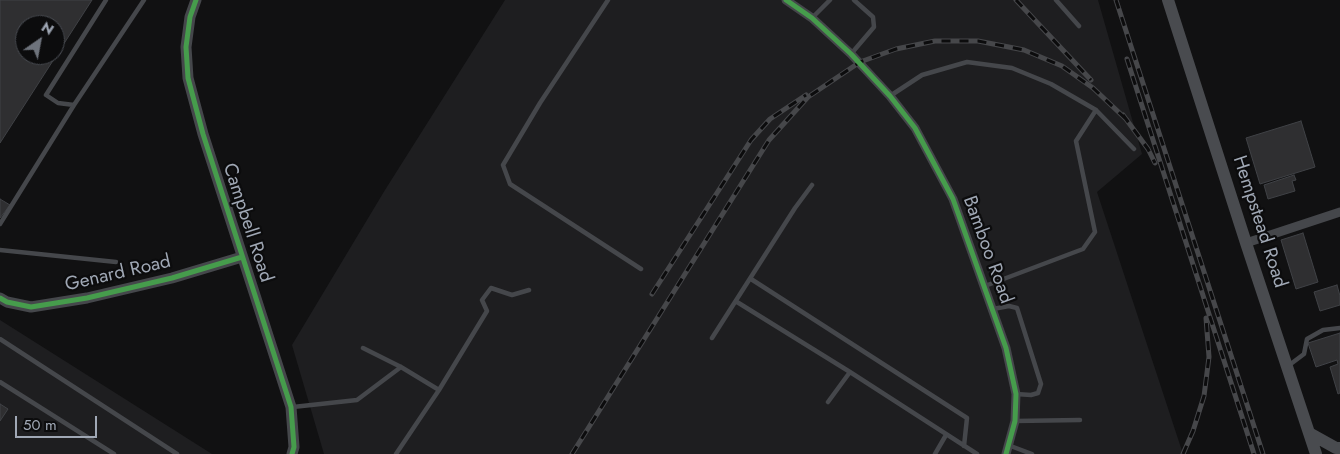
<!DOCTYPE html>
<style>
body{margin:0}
#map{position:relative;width:1340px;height:454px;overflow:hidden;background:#111112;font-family:Jost,sans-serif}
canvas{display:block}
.north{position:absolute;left:15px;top:15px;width:50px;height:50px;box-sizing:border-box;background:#0c0c0d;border:1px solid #474a50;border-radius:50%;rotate:33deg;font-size:14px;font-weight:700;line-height:20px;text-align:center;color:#a0a8b5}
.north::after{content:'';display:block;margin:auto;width:18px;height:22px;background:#6e737c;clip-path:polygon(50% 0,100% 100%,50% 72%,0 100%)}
.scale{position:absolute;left:15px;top:416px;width:82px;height:22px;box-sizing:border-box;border:2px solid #a0a8b5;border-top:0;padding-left:6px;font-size:15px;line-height:18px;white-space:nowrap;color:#a0a8b5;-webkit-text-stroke:4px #0c0c0d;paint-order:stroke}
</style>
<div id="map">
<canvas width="1340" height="454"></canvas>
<div class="north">N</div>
<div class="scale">50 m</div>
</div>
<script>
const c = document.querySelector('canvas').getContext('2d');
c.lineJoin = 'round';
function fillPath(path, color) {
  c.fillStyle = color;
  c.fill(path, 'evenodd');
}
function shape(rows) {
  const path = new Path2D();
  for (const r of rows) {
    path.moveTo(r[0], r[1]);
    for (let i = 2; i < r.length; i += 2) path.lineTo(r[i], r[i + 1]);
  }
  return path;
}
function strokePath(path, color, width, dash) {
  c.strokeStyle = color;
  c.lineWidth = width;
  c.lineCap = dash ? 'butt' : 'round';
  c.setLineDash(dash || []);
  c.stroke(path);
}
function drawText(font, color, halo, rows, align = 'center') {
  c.font = font + ' Jost,sans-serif';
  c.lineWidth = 4.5;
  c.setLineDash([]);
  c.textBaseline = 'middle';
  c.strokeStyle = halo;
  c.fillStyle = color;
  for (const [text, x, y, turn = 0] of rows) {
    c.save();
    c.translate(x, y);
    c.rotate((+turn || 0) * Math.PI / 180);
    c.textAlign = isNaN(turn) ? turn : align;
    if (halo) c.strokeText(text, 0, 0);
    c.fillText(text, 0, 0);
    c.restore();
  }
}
fillPath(shape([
 [505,0,1098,0,1142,154,1097,192,1183,454,324,454,292,345,385,190],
 [0,320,212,454,0,454]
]), '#1e1e20');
const building = shape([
 [0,0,92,0,0,143,0,0],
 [25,25,55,25,55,55,25,55,25,25],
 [1301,121,1315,167,1260,184,1246,138,1301,121],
 [1294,175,1296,180,1292,181,1295,191,1268,199,1264,185,1294,175],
 [0,199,10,205,0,218,0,199],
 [1303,233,1318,282,1296,289,1281,240,1303,233],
 [1337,285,1340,296,1340,305,1320,311,1314,292,1337,285],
 [1340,333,1340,393,1338,394,1330,367,1338,364,1337,360,1316,367,1308,343,1340,333],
 [0,404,8,409,0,421,0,404]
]);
fillPath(building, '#2f2f31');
strokePath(building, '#404246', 1);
strokePath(shape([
 [106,0,46,95,58,103,74,105,144,0],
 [608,0,540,103,503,165,510,184,641,269],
 [1056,0,1079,26],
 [812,18,830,0],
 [851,54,874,27,873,17,854,0],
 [890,96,922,75,967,62,1012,68,1051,84,1096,110,1134,149],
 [0,224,74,105],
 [0,250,116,262],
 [751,279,967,418,964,446],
 [985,286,1083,249,1095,232,1076,141,1096,110],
 [737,302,850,372,977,454],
 [993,309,1009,306,1017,308,1041,384,1038,393,1031,395,1016,394],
 [712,338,795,208,812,185],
 [0,339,177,454],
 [363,348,401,367,439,390],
 [1288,366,1304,354,1307,339,1323,330,1340,328],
 [0,382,114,454],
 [828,402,850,372],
 [293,407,357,400,401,367],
 [1015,421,1080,420],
 [1008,445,1032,454],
 [396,454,439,390,487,311,482,300,491,288,512,295,529,290],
 [935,454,946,435]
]), '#45474b', 4.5);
strokePath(shape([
 [786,0,812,18,851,54,890,96,915,128,953,199,1006,348,1016,394,1015,421,1006,454],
 [1246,243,1340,212]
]), '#45474b', 9);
strokePath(shape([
 [196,0,190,17,186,47,188,78,203,134,291,407,294,447,292,454],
 [0,298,7,302,31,307,87,298,172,278,242,257]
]), '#45474b', 11);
strokePath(shape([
 [1168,0,1246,243,1316,454],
 [1309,433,1336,448,1340,448]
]), '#494b4f', 12);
const rail = shape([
 [1016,0,1091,80],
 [1116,0,1263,454],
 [1127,59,1254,454],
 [1123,115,1148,149,1155,163],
 [652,294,751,140,770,119,806,95],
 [572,454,769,140,808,97,860,62,896,49,935,41,978,41,1024,50,1062,66,1093,88,1127,120],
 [1183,454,1193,431,1204,396,1209,357,1206,318]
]);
strokePath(rail, '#46474a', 5);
strokePath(rail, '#0c0c0d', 3, [9]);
strokePath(shape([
 [196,0,190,17,186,47,188,78,203,134,291,407,294,447,292,454],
 [786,0,812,18,851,54,890,96,915,128,953,199,1006,348,1016,394,1015,421,1006,454],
 [0,298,7,302,31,307,87,298,172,278,242,257]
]), '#469c4c', 5);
drawText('19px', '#a0a8b5', '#0c0c0d', [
 ["Hempstead Road",1259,222,72],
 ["Campbell Road",247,223,72],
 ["Bamboo Road",987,250,70],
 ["Genard Road",118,274,-13]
]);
</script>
